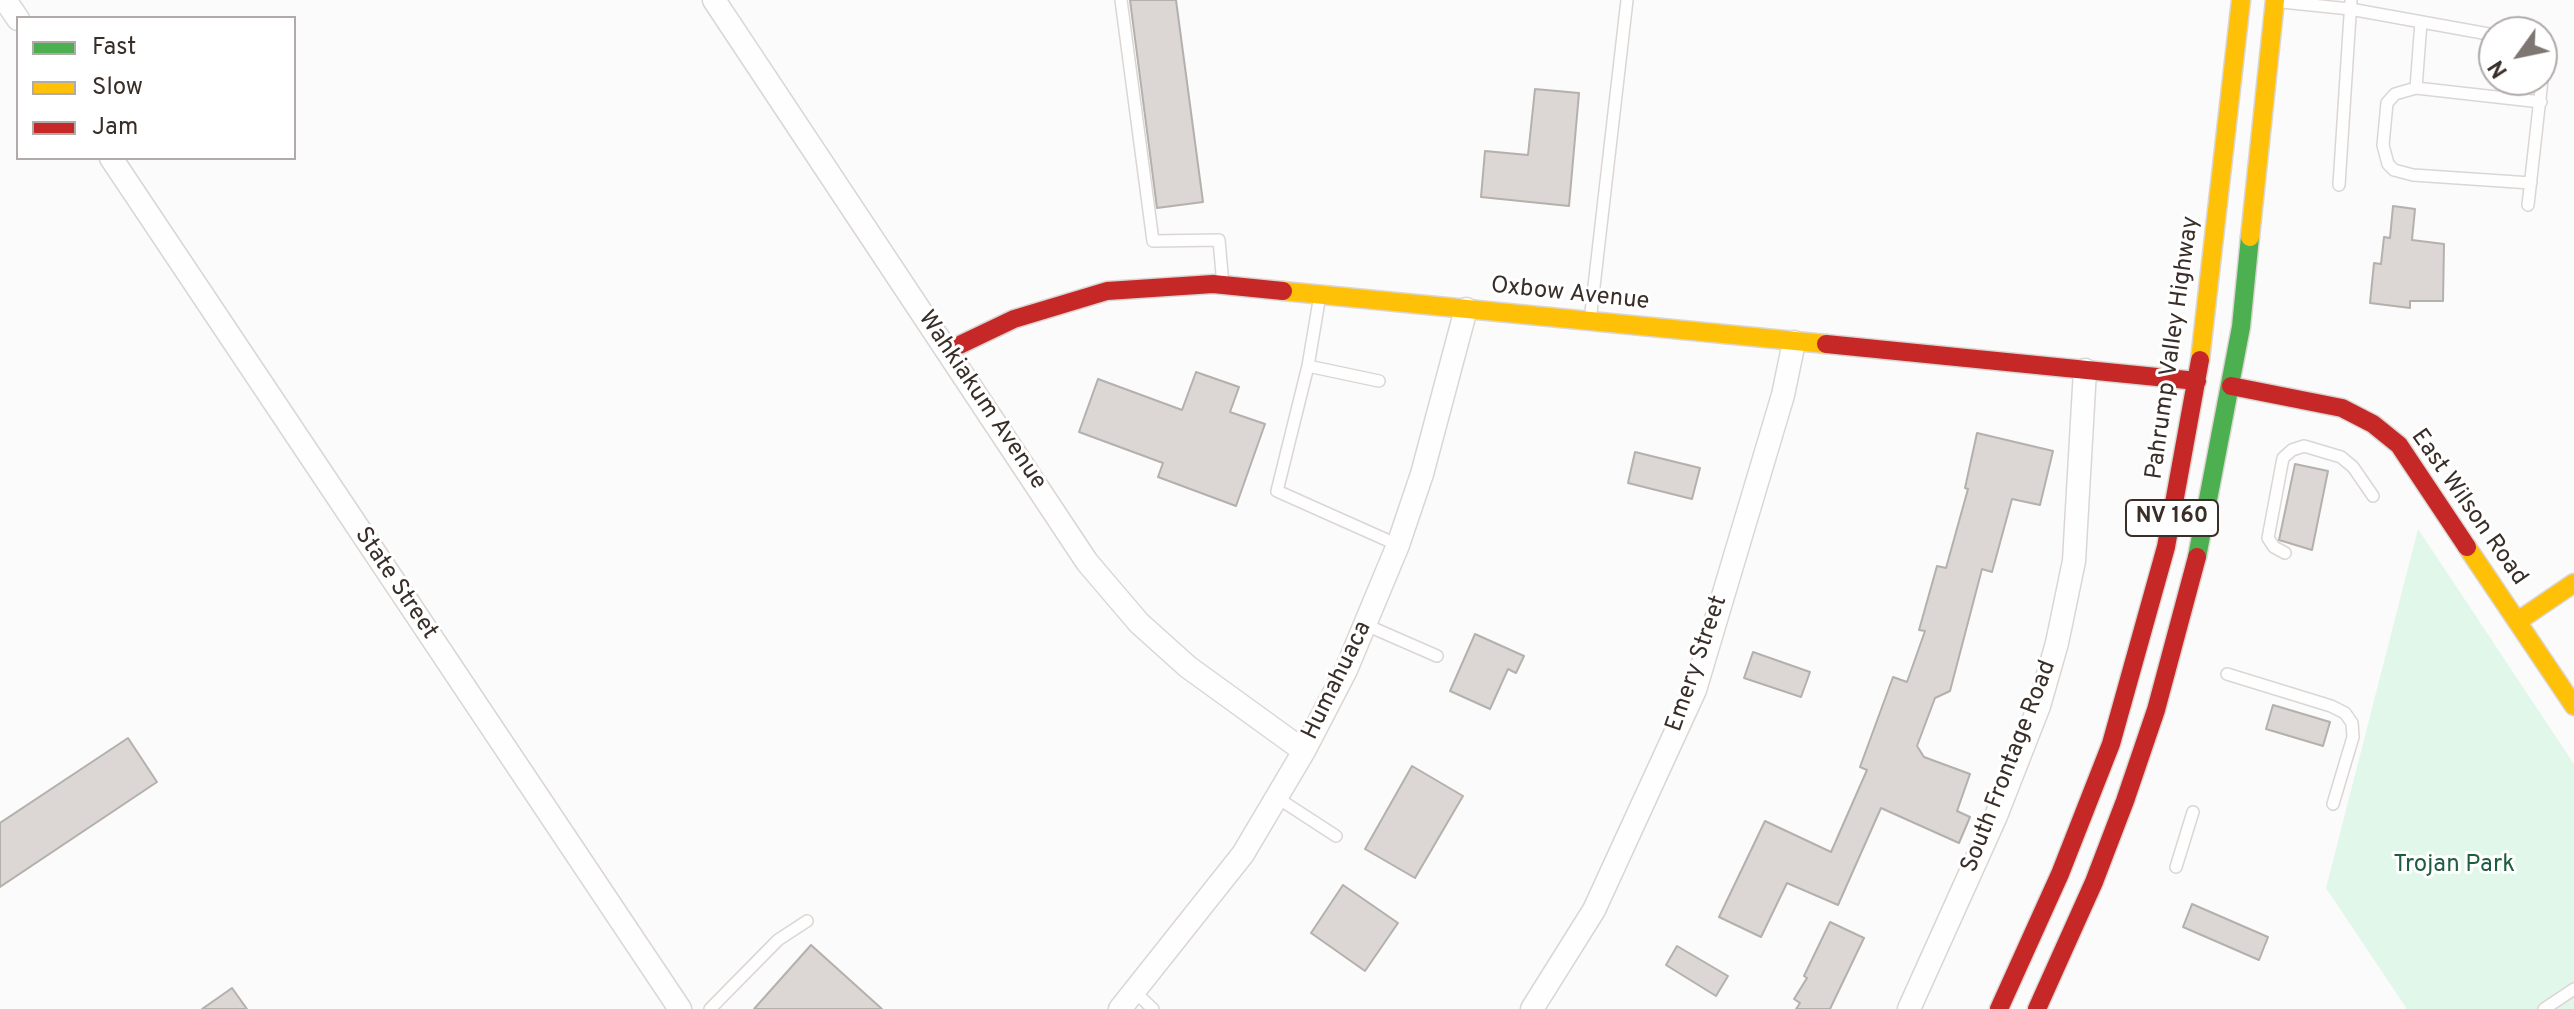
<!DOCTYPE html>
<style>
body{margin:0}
#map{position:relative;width:2574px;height:1009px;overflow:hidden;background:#fbfbfb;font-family:Overpass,sans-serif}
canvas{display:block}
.legend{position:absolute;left:16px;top:16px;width:280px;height:144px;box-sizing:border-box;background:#fff;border:2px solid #b0aba9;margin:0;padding:10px 14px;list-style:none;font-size:24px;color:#392e28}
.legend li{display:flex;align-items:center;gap:16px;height:40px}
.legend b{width:40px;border:2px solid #b0aba9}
.north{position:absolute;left:2478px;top:16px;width:80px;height:80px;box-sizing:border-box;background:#fff;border:2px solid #b0aba9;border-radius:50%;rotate:237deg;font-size:22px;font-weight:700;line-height:32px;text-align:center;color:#392e28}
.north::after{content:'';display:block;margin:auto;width:28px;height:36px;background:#7d7672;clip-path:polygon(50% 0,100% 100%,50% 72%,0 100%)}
</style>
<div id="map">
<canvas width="2574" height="1009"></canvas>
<ul class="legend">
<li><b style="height:10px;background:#4caf50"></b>Fast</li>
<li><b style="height:10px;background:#ffc107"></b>Slow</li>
<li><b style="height:10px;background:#c62828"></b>Jam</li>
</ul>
<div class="north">N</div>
</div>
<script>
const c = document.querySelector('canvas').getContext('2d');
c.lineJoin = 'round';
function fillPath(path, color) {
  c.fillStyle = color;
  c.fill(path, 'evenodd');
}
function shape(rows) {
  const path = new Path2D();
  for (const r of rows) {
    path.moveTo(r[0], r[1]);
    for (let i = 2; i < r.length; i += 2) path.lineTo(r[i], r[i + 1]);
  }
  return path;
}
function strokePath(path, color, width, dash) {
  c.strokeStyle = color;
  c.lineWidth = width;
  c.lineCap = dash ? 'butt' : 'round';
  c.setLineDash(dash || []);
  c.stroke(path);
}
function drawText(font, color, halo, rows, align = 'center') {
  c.font = font + ' Overpass,sans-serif';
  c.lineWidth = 6;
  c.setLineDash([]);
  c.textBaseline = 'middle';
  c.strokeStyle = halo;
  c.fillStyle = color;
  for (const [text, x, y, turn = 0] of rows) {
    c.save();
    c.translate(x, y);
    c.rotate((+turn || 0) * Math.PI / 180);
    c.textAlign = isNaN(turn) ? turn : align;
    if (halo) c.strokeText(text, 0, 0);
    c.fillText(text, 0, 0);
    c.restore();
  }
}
fillPath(shape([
 [2418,529,2574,764,2574,1009,2407,1009,2326,888]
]), '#e1f7ea');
const building = shape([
 [1130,0,1176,0,1203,202,1157,208,1130,0],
 [1535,89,1579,93,1569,206,1481,197,1485,151,1528,155,1535,89],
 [2393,206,2415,209,2412,240,2444,244,2443,301,2410,301,2410,308,2370,303,2374,263,2381,264,2384,237,2390,238,2393,206],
 [1196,372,1239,387,1230,412,1265,424,1236,506,1158,477,1163,463,1079,432,1098,379,1182,410,1196,372],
 [1977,433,2053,451,2040,505,2012,499,1992,572,1982,569,1950,691,1935,698,1917,746,1924,757,1970,774,1957,811,1970,817,1959,843,1881,808,1838,905,1787,883,1761,937,1719,917,1765,821,1831,852,1867,770,1860,767,1893,677,1907,682,1925,631,1919,630,1937,566,1946,568,1968,489,1965,488,1977,433],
 [1635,452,1700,468,1692,499,1628,483,1635,452],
 [2295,464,2328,471,2312,550,2279,540,2295,464],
 [1475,634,1524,656,1516,673,1508,669,1490,709,1450,691,1475,634],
 [1753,652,1810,672,1801,697,1744,678,1753,652],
 [2273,705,2330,722,2323,746,2266,729,2273,705],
 [128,738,157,782,0,887,0,823,128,738],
 [1412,766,1463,796,1415,878,1365,849,1412,766],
 [1343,885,1398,923,1365,971,1311,933,1343,885],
 [2192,904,2268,937,2259,960,2183,927,2192,904],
 [1830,922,1864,938,1830,1009,1796,1009,1800,1003,1794,999,1807,978,1804,976,1830,922],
 [811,945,882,1009,754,1009,811,945],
 [1677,946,1728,976,1716,996,1666,965,1677,946],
 [232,988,247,1009,202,1009,232,988]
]);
fillPath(building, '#dcd7d4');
strokePath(building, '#b4b0ac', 2);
const lane = shape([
 [1121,0,1153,241,1219,240,1223,285],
 [2282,2,2350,9,2494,35],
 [2421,22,2416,88,2541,102],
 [2542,54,2542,79],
 [2416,88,2395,94,2387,103,2383,145,2388,164,2394,170,2413,175,2531,183],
 [2339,185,2351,0],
 [2528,205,2542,80],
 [1320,295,1308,366,1277,491,1398,545],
 [1590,321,1627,0],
 [1308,366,1379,381],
 [2285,553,2274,547,2268,538,2283,458,2292,450,2304,446,2341,457,2353,467,2373,496],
 [1366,625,1437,656],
 [2227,674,2331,706,2345,713,2352,723,2353,737,2333,804],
 [1276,797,1336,836],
 [2176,867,2193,812],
 [1135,992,1153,1009],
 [710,1009,778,940,807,921],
 [2544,1009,2574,989]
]);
const street = shape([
 [5,0,18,19],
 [714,0,1087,562,1139,623,1188,667,1304,751],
 [111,158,680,1009],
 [1120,1009,1243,854,1304,751,1346,670,1398,545,1422,474,1466,309],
 [1532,1009,1594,910,1695,690,1783,395,1794,342],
 [1909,1009,1996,816,2039,706,2057,643,2074,561,2085,370]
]);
const fast = shape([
 [2197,557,2241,327,2250,237]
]);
const slow = shape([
 [2250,237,2275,0],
 [1283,291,1826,344],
 [2200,360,2241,0],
 [2467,547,2574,706],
 [2518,621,2574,583]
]);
const jam = shape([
 [1826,344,2197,381],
 [949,350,1014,319,1107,291,1213,284,1283,291],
 [2231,386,2342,408,2373,424,2399,445,2467,547],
 [1999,1009,2060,874,2111,744,2166,547,2200,360],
 [2037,1009,2094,882,2125,801,2156,710,2197,557]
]);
strokePath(lane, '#dbd6d3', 14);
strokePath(street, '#dbd6d3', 25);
strokePath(fast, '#dbd6d3', 21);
strokePath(slow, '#dbd6d3', 21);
strokePath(jam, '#dbd6d3', 21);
strokePath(lane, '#fefefe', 11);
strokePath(street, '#fefefe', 22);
strokePath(fast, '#4caf50', 18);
strokePath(slow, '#ffc107', 18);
strokePath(jam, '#c62828', 18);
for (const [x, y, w] of [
 [2172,518,92]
]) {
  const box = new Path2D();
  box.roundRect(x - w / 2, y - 18, w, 36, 6);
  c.fillStyle = '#fff';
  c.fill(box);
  strokePath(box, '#392e28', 2);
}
drawText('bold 22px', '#392e28', null, [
 ["NV 160",2172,518]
]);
drawText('24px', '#392e28', '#fff', [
 ["Oxbow Avenue",1570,295,6],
 ["Pahrump Valley Highway",2174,348,-82],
 ["Wahkiakum Avenue",981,401,56],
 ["East Wilson Road",2468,508,55],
 ["State Street",395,584,56],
 ["Emery Street",1698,664,-71],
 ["Humahuaca",1338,681,-64],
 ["South Frontage Road",2010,767,-69]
]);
drawText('24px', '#1f5c40', '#fff', [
 ["Trojan Park",2454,866]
]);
</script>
